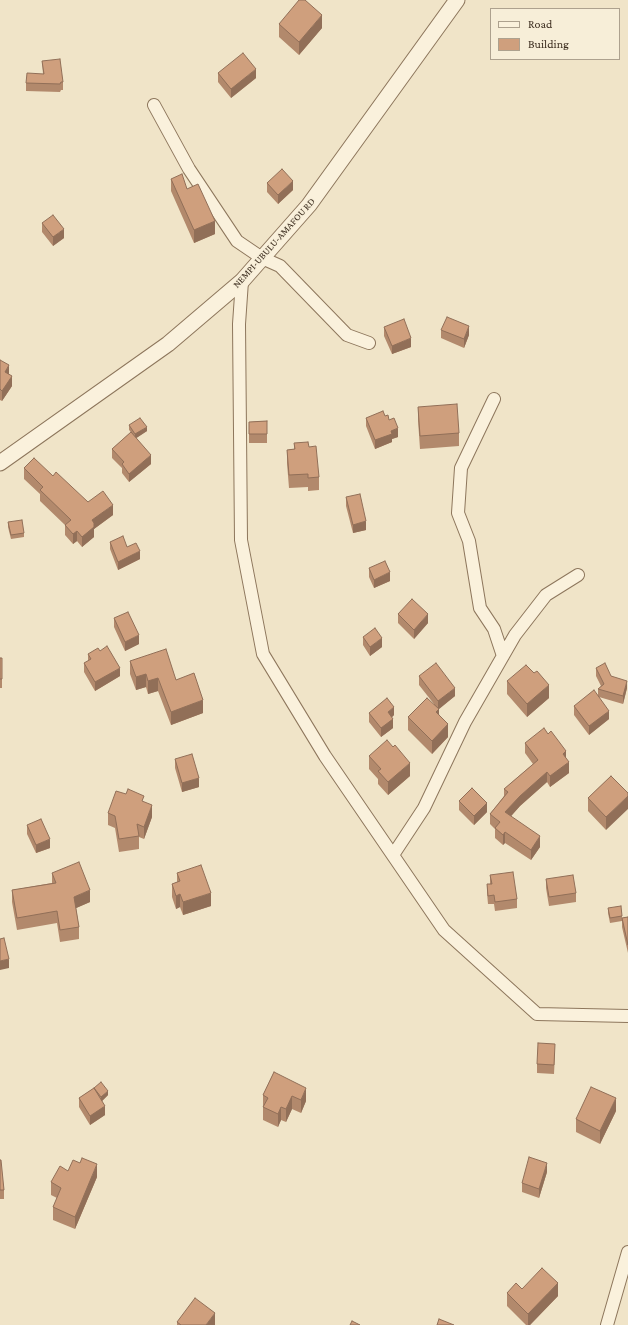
<!DOCTYPE html>
<style>
body{margin:0}
#map{position:relative;width:628px;height:1325px;overflow:hidden;background:#f0e4c8;font-family:"Crimson Pro",serif}
canvas{display:block}
.legend{position:absolute;left:490px;top:8px;width:130px;height:52px;box-sizing:border-box;background:#f7eed8;border:1px solid #ada18e;margin:0;padding:5px 7px;list-style:none;font-size:12px;color:#3d2e20}
.legend li{display:flex;align-items:center;gap:8px;height:20px}
.legend b{width:20px;border:1px solid #ada18e}
</style>
<div id="map">
<canvas width="628" height="1325"></canvas>
<ul class="legend">
<li><b style="height:5px;background:#faf1dc"></b>Road</li>
<li><b style="height:11px;background:#cf9f7d"></b>Building</li>
</ul>
</div>
<script>
const c = document.querySelector('canvas').getContext('2d');
c.lineJoin = 'round';
function shape(rows) {
  const path = new Path2D();
  for (const r of rows) {
    path.moveTo(r[0], r[1]);
    for (let i = 2; i < r.length; i += 2) path.lineTo(r[i], r[i + 1]);
  }
  return path;
}
function strokePath(path, color, width, dash) {
  c.strokeStyle = color;
  c.lineWidth = width;
  c.lineCap = dash ? 'butt' : 'round';
  c.setLineDash(dash || []);
  c.stroke(path);
}
function fillPath(path, color) {
  c.fillStyle = color;
  c.fill(path, 'evenodd');
}
function drawText(font, color, halo, rows, align = 'center') {
  c.font = font + ' "Crimson Pro",serif';
  c.lineWidth = 3;
  c.setLineDash([]);
  c.textBaseline = 'middle';
  c.strokeStyle = halo;
  c.fillStyle = color;
  for (const [text, x, y, turn = 0] of rows) {
    c.save();
    c.translate(x, y);
    c.rotate((+turn || 0) * Math.PI / 180);
    c.textAlign = isNaN(turn) ? turn : align;
    if (halo) c.strokeText(text, 0, 0);
    c.fillText(text, 0, 0);
    c.restore();
  }
}
const minor = shape([
 [154,105,189,169,237,241,262,258,280,266,347,335,369,343],
 [242,281,239,324,241,540,263,654,325,756,444,930,537,1014,628,1016],
 [494,399,461,468,458,513,469,541,480,608,494,629,503,656],
 [393,855,424,808,465,722,515,635,546,595,578,575],
 [607,1325,628,1252]
]);
const tertiary = shape([
 [0,463,168,344,242,281,309,205,457,0]
]);
strokePath(minor, '#8d765c', 14);
strokePath(tertiary, '#8d765c', 17);
strokePath(minor, '#faf1dc', 12);
strokePath(tertiary, '#faf1dc', 15);
fillPath(shape([
 [279,24,322,28,299,55,279,37],
 [42,61,63,82,63,90,61,90,60,92,26,91,26,83,43,74],
 [218,73,256,78,231,98,218,82],
 [171,179,187,189,215,234,194,243,171,191],
 [267,183,293,190,278,204,267,192],
 [42,223,64,238,53,246,42,232],
 [384,327,411,347,392,354,384,336],
 [441,330,469,335,464,348,441,338],
 [0,360,9,374,12,386,2,401,0,400],
 [418,407,459,433,459,446,420,449,418,420],
 [385,416,389,420,398,437,392,439,392,442,375,449,366,426,366,418],
 [267,421,267,443,249,443,249,422],
 [129,425,147,431,136,438,151,464,129,482,122,473,122,468,112,458,112,449,131,432,129,430],
 [294,443,309,447,319,477,319,490,308,491,308,487,289,488,287,463,287,450,294,449],
 [24,468,53,476,88,502,113,515,94,529,94,537,82,547,77,541,73,544,65,535,65,525,40,501,40,494,24,479],
 [346,497,366,530,353,533,346,506],
 [8,522,24,533,24,537,11,539,8,527],
 [110,542,127,547,140,559,118,570,110,549],
 [369,568,390,581,374,588,369,577],
 [398,614,428,623,414,639,398,623],
 [114,618,139,644,125,651,114,627],
 [363,637,382,647,370,656,363,645],
 [88,654,120,676,95,691,84,672,84,663,88,661],
 [0,658,2,658,2,688,0,688],
 [130,661,176,680,203,713,171,725,158,691,148,694,146,687,136,690,130,674],
 [596,668,611,676,627,688,623,704,599,697,609,719,589,735,574,715,574,706,598,695,598,689,601,686,596,676],
 [534,673,549,698,527,717,507,694,507,681],
 [419,676,455,696,438,709,439,714,448,737,432,754,408,730,408,717,434,704,419,685],
 [369,713,394,715,392,717,393,728,381,737,369,722],
 [525,743,566,758,569,773,550,787,547,782,520,806,511,816,540,847,531,860,505,843,503,845,495,838,495,829,490,824,490,814,504,796,504,789,533,764,525,753],
 [369,756,410,776,388,795,378,784,378,779,369,769],
 [175,759,199,787,182,792,175,768],
 [611,776,606,830,588,811,588,798],
 [459,801,487,812,474,825,459,810],
 [144,802,152,817,144,839,139,837,139,849,119,852,115,828,108,825,108,813],
 [27,825,50,848,36,853,27,834],
 [52,873,90,902,76,908,79,927,79,939,60,942,57,923,17,930,12,902,12,890,52,883],
 [177,873,211,906,183,915,180,907,176,909,172,897,172,884,177,882],
 [490,875,517,899,517,908,495,911,494,904,488,904,487,893,487,884,490,884],
 [546,879,576,893,576,902,549,906,546,888],
 [608,908,622,916,622,918,628,917,628,953,622,927,622,921,610,923,608,913],
 [555,1053,554,1074,537,1073,537,1064],
 [274,1072,306,1101,301,1113,292,1109,286,1122,281,1120,278,1127,263,1120,263,1095],
 [94,1088,108,1095,102,1101,105,1115,90,1125,79,1107,79,1098],
 [616,1111,600,1144,576,1132,576,1119],
 [0,1160,4,1190,4,1199,0,1199],
 [68,1171,97,1177,75,1229,53,1220,53,1207,57,1198,51,1195,51,1182],
 [547,1172,539,1198,522,1192,522,1183],
 [522,1289,558,1296,530,1325,526,1325,507,1306,507,1293],
 [177,1322,215,1325,177,1325]
]), '#b2896c');
fillPath(shape([
 [322,15,322,28,299,55,299,42],
 [256,69,256,78,231,98,231,89],
 [293,181,293,190,278,204,278,195],
 [215,221,215,234,194,243,194,230],
 [64,229,64,238,53,246,53,237],
 [469,326,469,335,464,348,464,339],
 [411,338,411,347,392,354,392,346],
 [9,365,9,376,5,372],
 [12,376,12,386,2,401,2,391],
 [147,427,147,431,135,439,135,434],
 [398,428,398,437,392,439,392,442,375,449,375,440,391,431],
 [151,455,151,464,129,482,129,474],
 [113,505,113,515,94,529,94,537,82,547,82,537,92,520],
 [366,521,366,530,353,533,353,525],
 [77,531,77,541,73,544,73,534],
 [140,551,140,559,118,570,118,562],
 [390,572,390,581,374,588,374,580],
 [428,614,428,623,414,639,414,630],
 [139,635,139,644,125,651,125,642],
 [382,638,382,647,370,656,370,647],
 [120,668,120,676,95,691,95,682],
 [146,674,146,687,136,690,136,677],
 [158,678,158,691,148,694,148,681],
 [627,681,627,688,623,704,623,696],
 [549,685,549,698,527,717,527,704],
 [455,688,455,696,438,710,438,701],
 [203,700,203,713,171,725,171,712],
 [394,707,394,715,388,721,388,712],
 [439,709,439,722,436,712],
 [609,711,609,719,589,735,589,726],
 [393,719,393,728,381,737,381,728],
 [448,724,448,737,432,754,432,741],
 [566,751,566,762,563,754],
 [569,762,569,773,550,787,550,776],
 [410,763,410,776,388,795,388,782],
 [547,772,547,782,520,806,505,823,505,812,520,796],
 [199,778,199,787,182,792,182,783],
 [628,796,628,809,606,830,606,817],
 [487,803,487,812,474,825,474,816],
 [152,805,152,817,144,839,144,827],
 [505,832,505,843,503,845,503,835],
 [540,836,540,847,531,860,531,850],
 [50,839,50,848,36,853,36,845],
 [90,890,90,902,74,909,74,897],
 [211,893,211,906,183,915,183,902],
 [180,894,180,907,176,909,176,896],
 [9,959,9,968,0,970,0,961],
 [306,1088,306,1101,301,1113,301,1100],
 [108,1091,108,1095,101,1102,101,1097],
 [292,1096,292,1109,286,1122,286,1109],
 [616,1098,616,1111,600,1144,600,1131],
 [105,1106,105,1115,90,1125,90,1116],
 [281,1107,281,1120,278,1127,278,1114],
 [547,1163,547,1172,539,1198,539,1189],
 [97,1164,97,1177,75,1229,75,1217],
 [558,1283,558,1296,530,1325,528,1325,528,1314],
 [215,1313,215,1325,206,1325]
]), '#916f58');
const building = shape([
 [299,0,305,0,322,15,299,42,279,24,299,0],
 [243,53,256,69,231,89,218,73,243,53],
 [60,59,63,82,61,82,60,84,26,83,27,73,44,74,42,61,60,59],
 [282,169,293,181,278,195,267,183,282,169],
 [182,174,187,189,198,184,215,221,194,230,171,179,182,174],
 [53,215,64,229,53,237,42,223,53,215],
 [447,317,469,326,464,339,441,330,447,317],
 [404,319,411,338,392,346,384,327,404,319],
 [0,360,9,365,5,372,12,376,2,391,0,389,0,360],
 [457,404,459,433,420,436,418,407,457,404],
 [383,411,385,416,388,415,389,420,394,418,398,428,391,431,392,434,375,440,366,418,383,411],
 [140,418,147,427,135,434,129,425,140,418],
 [267,421,267,434,249,434,249,422,267,421],
 [131,432,151,455,129,474,122,464,124,462,112,449,131,432],
 [308,442,309,447,316,446,319,477,308,478,308,474,289,475,287,450,295,449,294,443,308,442],
 [34,458,53,476,56,472,88,502,103,491,113,505,92,520,94,523,94,527,82,537,77,531,73,534,65,525,71,520,40,490,43,487,24,468,34,458],
 [360,494,366,521,353,525,346,497,360,494],
 [22,520,24,533,11,535,8,522,22,520],
 [123,536,127,547,136,543,140,551,118,562,110,542,123,536],
 [385,561,390,572,374,580,369,568,385,561],
 [412,599,428,614,414,630,398,614,412,599],
 [128,612,139,635,125,642,114,618,128,612],
 [375,628,382,638,370,647,363,637,375,628],
 [107,646,120,668,95,682,84,663,91,659,88,654,98,648,100,651,107,646],
 [166,649,176,680,194,673,203,700,171,712,158,678,148,681,146,674,136,677,130,661,166,649],
 [0,658,2,658,2,679,0,679,0,658],
 [436,663,455,688,438,701,419,676,436,663],
 [605,663,611,676,627,681,623,696,598,689,604,684,596,668,605,663],
 [526,665,534,673,537,671,549,685,527,704,507,681,526,665],
 [594,690,609,711,589,726,574,706,594,690],
 [387,698,394,707,388,712,393,719,381,728,369,713,387,698],
 [427,698,439,709,436,712,448,724,432,741,408,717,427,698],
 [544,728,548,734,551,731,566,751,563,754,569,762,550,776,547,772,520,796,505,812,540,836,531,850,505,832,503,835,495,828,500,822,490,814,508,792,504,789,538,760,525,743,544,728],
 [387,740,393,747,395,745,410,763,388,782,378,771,381,769,369,756,387,740],
 [192,754,199,778,182,783,175,759,192,754],
 [611,776,628,793,628,796,606,817,588,798,611,776],
 [472,788,487,803,474,816,459,801,472,788],
 [128,789,144,796,142,801,152,805,144,827,137,824,139,836,119,839,115,816,108,813,116,791,126,794,128,789],
 [41,819,50,839,36,845,27,825,41,819],
 [79,862,90,890,74,897,79,927,60,930,57,911,17,918,12,890,56,883,52,873,79,862],
 [201,865,211,893,183,902,180,894,176,896,172,884,180,881,177,873,201,865],
 [513,872,517,899,495,902,494,895,488,896,487,884,492,884,490,875,513,872],
 [573,875,576,893,549,897,546,879,573,875],
 [621,906,622,916,610,918,608,908,621,906],
 [628,917,628,945,622,918,628,917],
 [4,938,9,959,0,961,0,939,4,938],
 [538,1043,555,1044,554,1065,537,1064,538,1043],
 [274,1072,306,1088,301,1100,292,1096,286,1109,281,1107,278,1114,263,1107,268,1098,263,1095,274,1072],
 [101,1082,108,1091,101,1097,94,1088,101,1082],
 [591,1087,616,1098,600,1131,576,1119,591,1087],
 [94,1088,105,1106,90,1116,79,1098,94,1088],
 [529,1157,547,1163,539,1189,522,1183,529,1157],
 [82,1158,97,1164,75,1217,53,1207,61,1188,51,1182,60,1166,68,1171,73,1160,80,1163,82,1158],
 [0,1160,1,1160,4,1190,0,1190,0,1160],
 [542,1268,558,1283,528,1314,507,1293,516,1283,522,1289,542,1268],
 [195,1298,215,1313,206,1325,181,1325,177,1322,195,1298],
 [439,1319,454,1325,437,1325,439,1319],
 [352,1321,360,1325,350,1325,352,1321]
]);
fillPath(building, '#cf9f7d');
strokePath(building, '#916f58', 1);
drawText('10px', '#3d2e20', '#f7eed8', [
 ["NEMPI-UBULU-AMAFOU RD",274,243,-48]
]);
</script>
